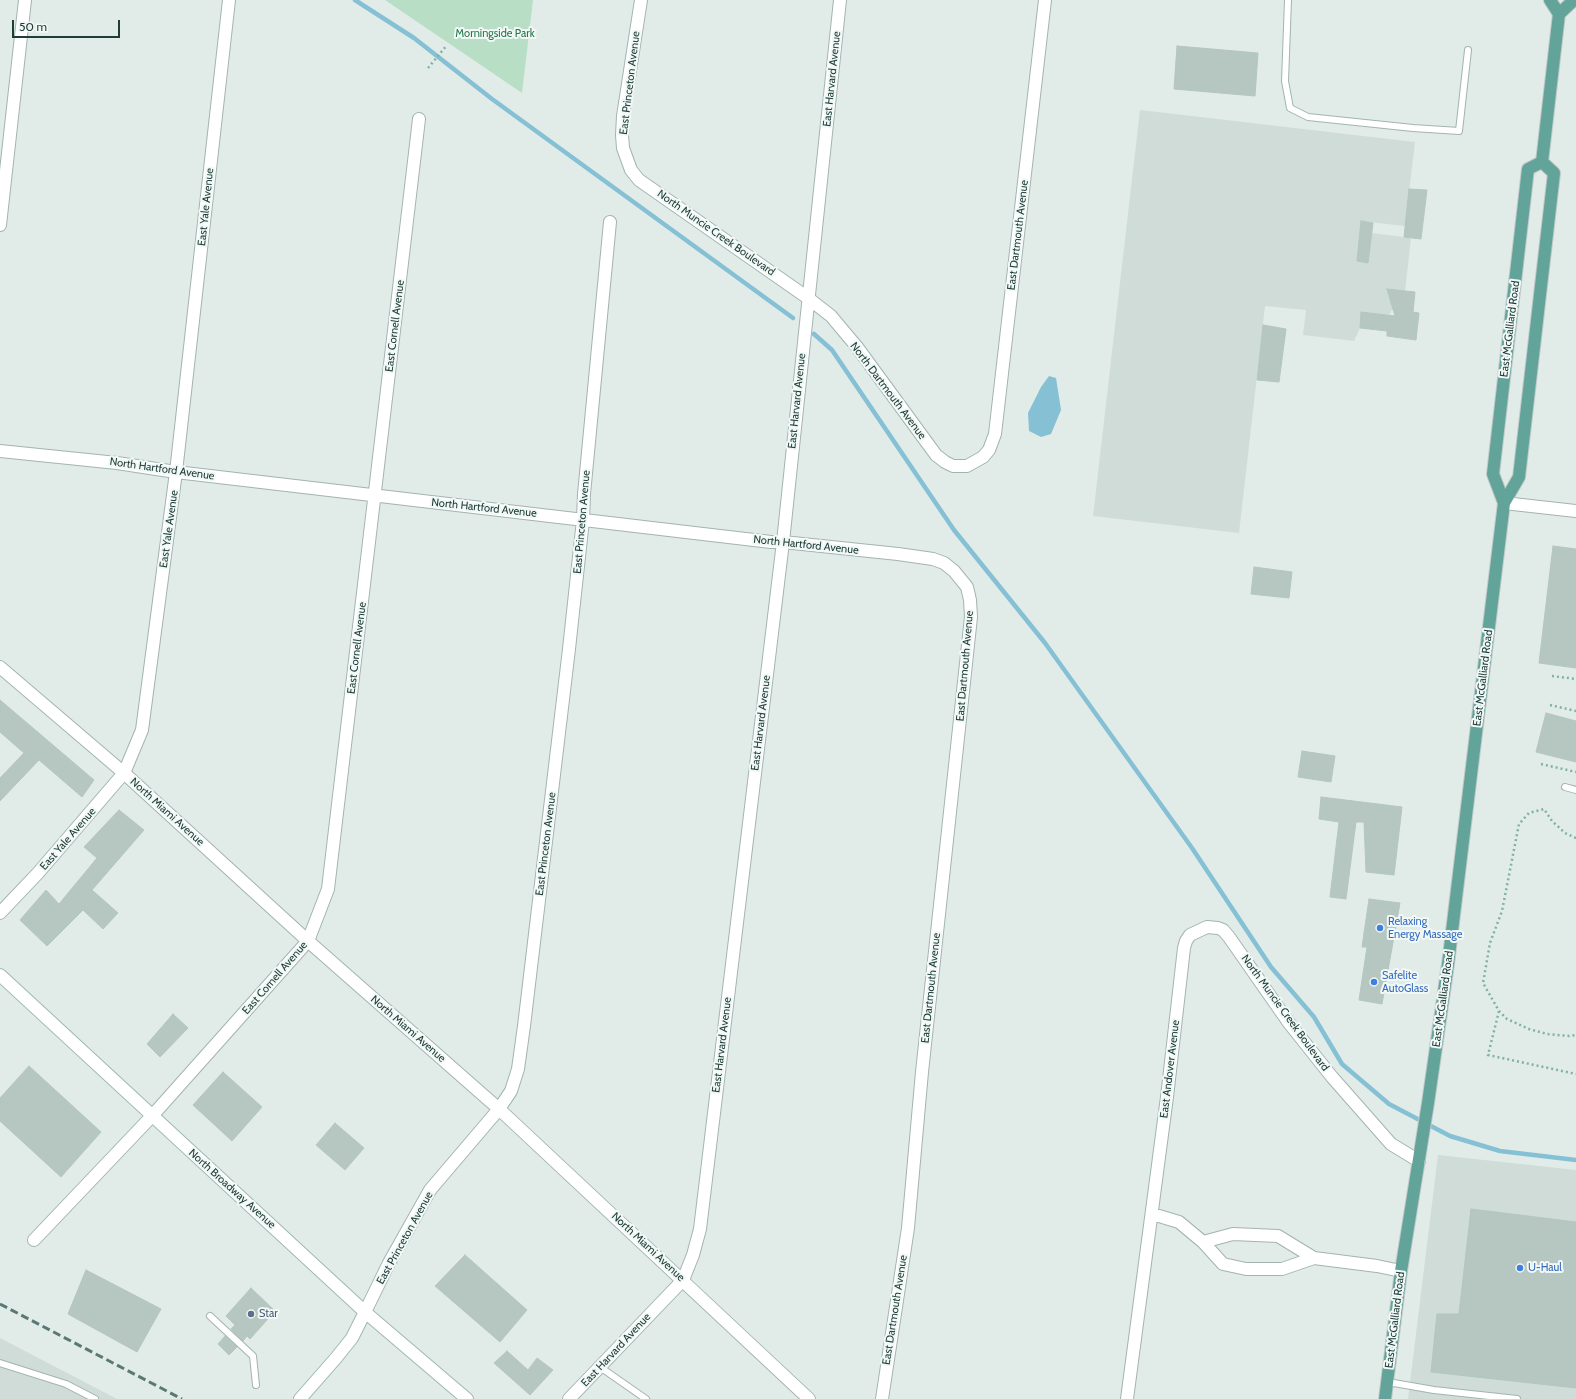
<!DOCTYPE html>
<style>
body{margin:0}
#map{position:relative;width:1576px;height:1399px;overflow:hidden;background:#e1ece8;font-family:Cabin,sans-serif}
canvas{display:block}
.scale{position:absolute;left:12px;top:20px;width:108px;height:18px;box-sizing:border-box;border:2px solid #203e39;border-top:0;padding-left:5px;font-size:12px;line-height:14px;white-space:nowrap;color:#203e39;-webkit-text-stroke:3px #f1f8f6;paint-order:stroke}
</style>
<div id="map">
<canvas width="1576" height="1399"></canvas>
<div class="scale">50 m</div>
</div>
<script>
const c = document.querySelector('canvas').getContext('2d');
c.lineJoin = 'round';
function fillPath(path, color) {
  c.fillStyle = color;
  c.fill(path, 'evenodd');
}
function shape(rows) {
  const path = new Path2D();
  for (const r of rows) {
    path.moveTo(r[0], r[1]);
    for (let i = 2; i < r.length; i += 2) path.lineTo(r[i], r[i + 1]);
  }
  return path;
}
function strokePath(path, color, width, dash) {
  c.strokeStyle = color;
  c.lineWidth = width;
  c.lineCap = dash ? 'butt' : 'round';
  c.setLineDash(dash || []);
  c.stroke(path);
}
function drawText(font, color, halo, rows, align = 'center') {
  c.font = font + ' Cabin,sans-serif';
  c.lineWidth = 4;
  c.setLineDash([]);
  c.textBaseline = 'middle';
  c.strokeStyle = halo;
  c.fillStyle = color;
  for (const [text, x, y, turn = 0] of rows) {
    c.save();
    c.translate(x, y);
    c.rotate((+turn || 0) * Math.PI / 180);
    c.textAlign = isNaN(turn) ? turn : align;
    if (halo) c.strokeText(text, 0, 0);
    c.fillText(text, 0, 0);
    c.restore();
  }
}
fillPath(shape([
 [1140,110,1415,142,1406,218,1423,220,1422,228,1361,221,1357,261,1368,263,1372,233,1411,238,1405,291,1387,289,1389,296,1409,298,1408,311,1392,310,1389,315,1362,312,1360,328,1354,341,1303,335,1306,310,1265,306,1239,533,1093,516],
 [1438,1155,1576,1170,1576,1399,1408,1399],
 [0,1338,117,1399,0,1399]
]), '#cfdcd7');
fillPath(shape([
 [385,0,533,0,522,93]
]), '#b8dfc6');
fillPath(shape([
 [1049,376,1056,378,1061,410,1051,434,1041,437,1029,431,1028,413,1041,387]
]), '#85c0d4');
strokePath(shape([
 [355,0,414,38,492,99,793,318],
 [814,334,832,350,954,530,1045,643,1192,848,1271,967,1314,1017,1342,1064,1389,1104,1450,1136,1500,1151,1576,1160]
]), '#85c0d4', 4.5);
const building = shape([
 [1177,46,1258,53,1255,96,1174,89,1177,46],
 [1409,189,1427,190,1421,239,1404,237,1409,189],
 [1361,221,1373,223,1368,263,1357,261,1361,221],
 [1387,289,1415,292,1413,312,1419,313,1416,340,1387,336,1387,331,1360,328,1361,312,1395,316,1387,289],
 [1263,325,1286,329,1279,382,1257,380,1263,325],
 [1553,546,1576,549,1576,668,1539,663,1553,546],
 [1254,567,1292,572,1289,598,1251,594,1254,567],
 [0,700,94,780,82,797,39,760,0,801,0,778,24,753,0,732,0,700],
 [1546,713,1576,721,1576,762,1536,752,1546,713],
 [1302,751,1335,756,1331,782,1298,777,1302,751],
 [1321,797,1402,807,1394,875,1366,872,1364,822,1356,822,1346,899,1330,897,1339,822,1319,819,1321,797],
 [119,810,144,830,92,890,118,913,103,929,83,910,47,946,20,920,46,890,59,904,97,858,84,847,119,810],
 [1369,899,1400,903,1382,1004,1359,1000,1367,947,1362,947,1369,899],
 [173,1014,188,1028,160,1057,147,1044,173,1014],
 [29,1066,101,1132,61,1177,0,1121,0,1098,29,1066],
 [223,1072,262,1107,232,1141,193,1105,223,1072],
 [335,1123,364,1148,345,1170,316,1145,335,1123],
 [1471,1209,1576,1222,1576,1388,1431,1372,1437,1314,1459,1314,1471,1209],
 [465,1255,527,1310,500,1342,435,1286,465,1255],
 [86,1270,161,1309,137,1352,68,1314,86,1270],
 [251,1288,275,1311,250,1339,247,1336,243,1341,231,1329,235,1325,226,1316,251,1288],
 [225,1336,237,1347,229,1355,218,1344,225,1336],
 [507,1351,528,1370,537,1358,553,1370,530,1395,494,1363,507,1351]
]);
fillPath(building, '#b6c7c1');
strokePath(building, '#b3c6c0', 1);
const lane = shape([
 [1288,0,1285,81,1290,108,1308,117,1413,128,1459,131,1468,50],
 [1565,787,1576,790],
 [210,1316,253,1356,256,1385],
 [0,1363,66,1384,95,1399],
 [600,1367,646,1399],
 [1388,1382,1434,1390,1517,1399]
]);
const street = shape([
 [641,0,623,116,622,135,623,148,631,170,639,180,808,298,831,316,857,347,936,455,945,462,953,466,967,466,983,457,989,450,995,434,1045,0],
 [0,225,25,0],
 [0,451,117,463,176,472,771,542,783,542,898,554,933,559,944,563,954,571,967,587,970,600,971,617,922,1072,908,1228,882,1399],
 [1504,503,1576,511],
 [0,667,124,773,308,941,499,1109,809,1399],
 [0,913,38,873,124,773,142,730,176,472,229,0],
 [1152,1215,1159,1216,1179,1222,1203,1242,1223,1264,1246,1269,1282,1269,1314,1258],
 [34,1240,152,1116,308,941,328,889,419,119],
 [1203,1242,1233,1234,1278,1236,1314,1258,1377,1266,1401,1271],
 [365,1312,389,1263,430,1190,499,1109,511,1091,518,1069,524,1026,569,649,583,520,584,494,610,222],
 [569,1399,683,1280,693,1255,700,1229,783,542,840,0],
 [1127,1399,1167,1097,1184,948,1186,941,1190,935,1207,927,1218,928,1223,930,1229,937,1289,1023,1332,1077,1391,1144,1419,1161]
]);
const secondary = shape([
 [0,975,365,1312,467,1399],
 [300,1399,336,1358,352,1338,365,1312]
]);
const primary = shape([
 [1559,14,1574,0],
 [1542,162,1559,14,1550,0],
 [1504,503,1493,474,1528,169,1542,162],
 [1385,1399,1401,1271,1428,1103,1448,964,1504,503,1519,477,1554,173,1542,162]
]);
strokePath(lane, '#a3b4b0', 8);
strokePath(street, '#a3b4b0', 14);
strokePath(secondary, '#9eb8b2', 14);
strokePath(primary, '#c1c9c8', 14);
strokePath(shape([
 [428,68,447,45],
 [1552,676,1576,679],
 [1550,705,1576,711],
 [1541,764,1576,772],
 [1576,838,1565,833,1552,821,1544,809,1529,813,1519,824,1502,911,1490,943,1483,983,1499,1011,1507,1019,1529,1029,1547,1034,1569,1036,1576,1035],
 [1499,1011,1488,1055,1576,1074]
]), '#7fb1a7', 2.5, [2, 3]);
strokePath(lane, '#fff', 6);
strokePath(street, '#fff', 12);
strokePath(secondary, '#fff', 12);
strokePath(primary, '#63a49a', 12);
strokePath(shape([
 [0,1304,182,1399]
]), '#5a7974', 3, [8, 4]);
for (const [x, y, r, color] of [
 [1380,928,4,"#3f7fe0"],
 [1374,982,4,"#3f7fe0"],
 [1520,1268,4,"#3f7fe0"],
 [251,1314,4,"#5c6f8a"]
]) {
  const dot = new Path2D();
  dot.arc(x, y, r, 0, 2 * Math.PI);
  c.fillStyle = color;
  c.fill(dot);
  strokePath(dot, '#f1f8f6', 1.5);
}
drawText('11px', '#28774e', '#f1f8f6', [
 ["Morningside Park",495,34]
]);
drawText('11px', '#203e39', '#f1f8f6', [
 ["East Harvard Avenue",832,79,-84],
 ["East Princeton Avenue",630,83,-83],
 ["East Yale Avenue",206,207,-84],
 ["North Muncie Creek Boulevard",716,233,35],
 ["East Dartmouth Avenue",1018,235,-83],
 ["East Cornell Avenue",395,326,-83],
 ["East McGalliard Road",1510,329,-83],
 ["North Dartmouth Avenue",888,391,53],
 ["East Harvard Avenue",797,401,-84],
 ["North Hartford Avenue",162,469,8],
 ["North Hartford Avenue",484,508,6],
 ["East Princeton Avenue",582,522,-85],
 ["East Yale Avenue",169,529,-82],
 ["North Hartford Avenue",806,545,6],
 ["East Cornell Avenue",357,648,-83],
 ["East Dartmouth Avenue",965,666,-85],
 ["East McGalliard Road",1483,678,-83],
 ["East Harvard Avenue",761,723,-83],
 ["North Miami Avenue",167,812,42],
 ["East Yale Avenue",68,839,-49],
 ["East Princeton Avenue",546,844,-83],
 ["East Cornell Avenue",275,978,-49],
 ["East Dartmouth Avenue",931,988,-84],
 ["East McGalliard Road",1443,999,-82],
 ["North Muncie Creek Boulevard",1285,1013,54],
 ["North Miami Avenue",408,1029,41],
 ["East Harvard Avenue",722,1045,-83],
 ["East Andover Avenue",1170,1069,-83],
 ["North Broadway Avenue",232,1189,42],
 ["East Princeton Avenue",405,1238,-61],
 ["North Miami Avenue",648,1247,43],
 ["East Dartmouth Avenue",895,1310,-81],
 ["East McGalliard Road",1395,1320,-83],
 ["East Harvard Avenue",616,1350,-47]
]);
drawText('11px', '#366cbe', '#f1f8f6', [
 ["Relaxing",1388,922],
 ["Energy Massage",1388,935],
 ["Safelite",1382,976],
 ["AutoGlass",1382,989],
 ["U-Haul",1528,1268]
], 'left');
drawText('11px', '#4e5e75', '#f1f8f6', [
 ["Star",259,1314]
], 'left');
</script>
